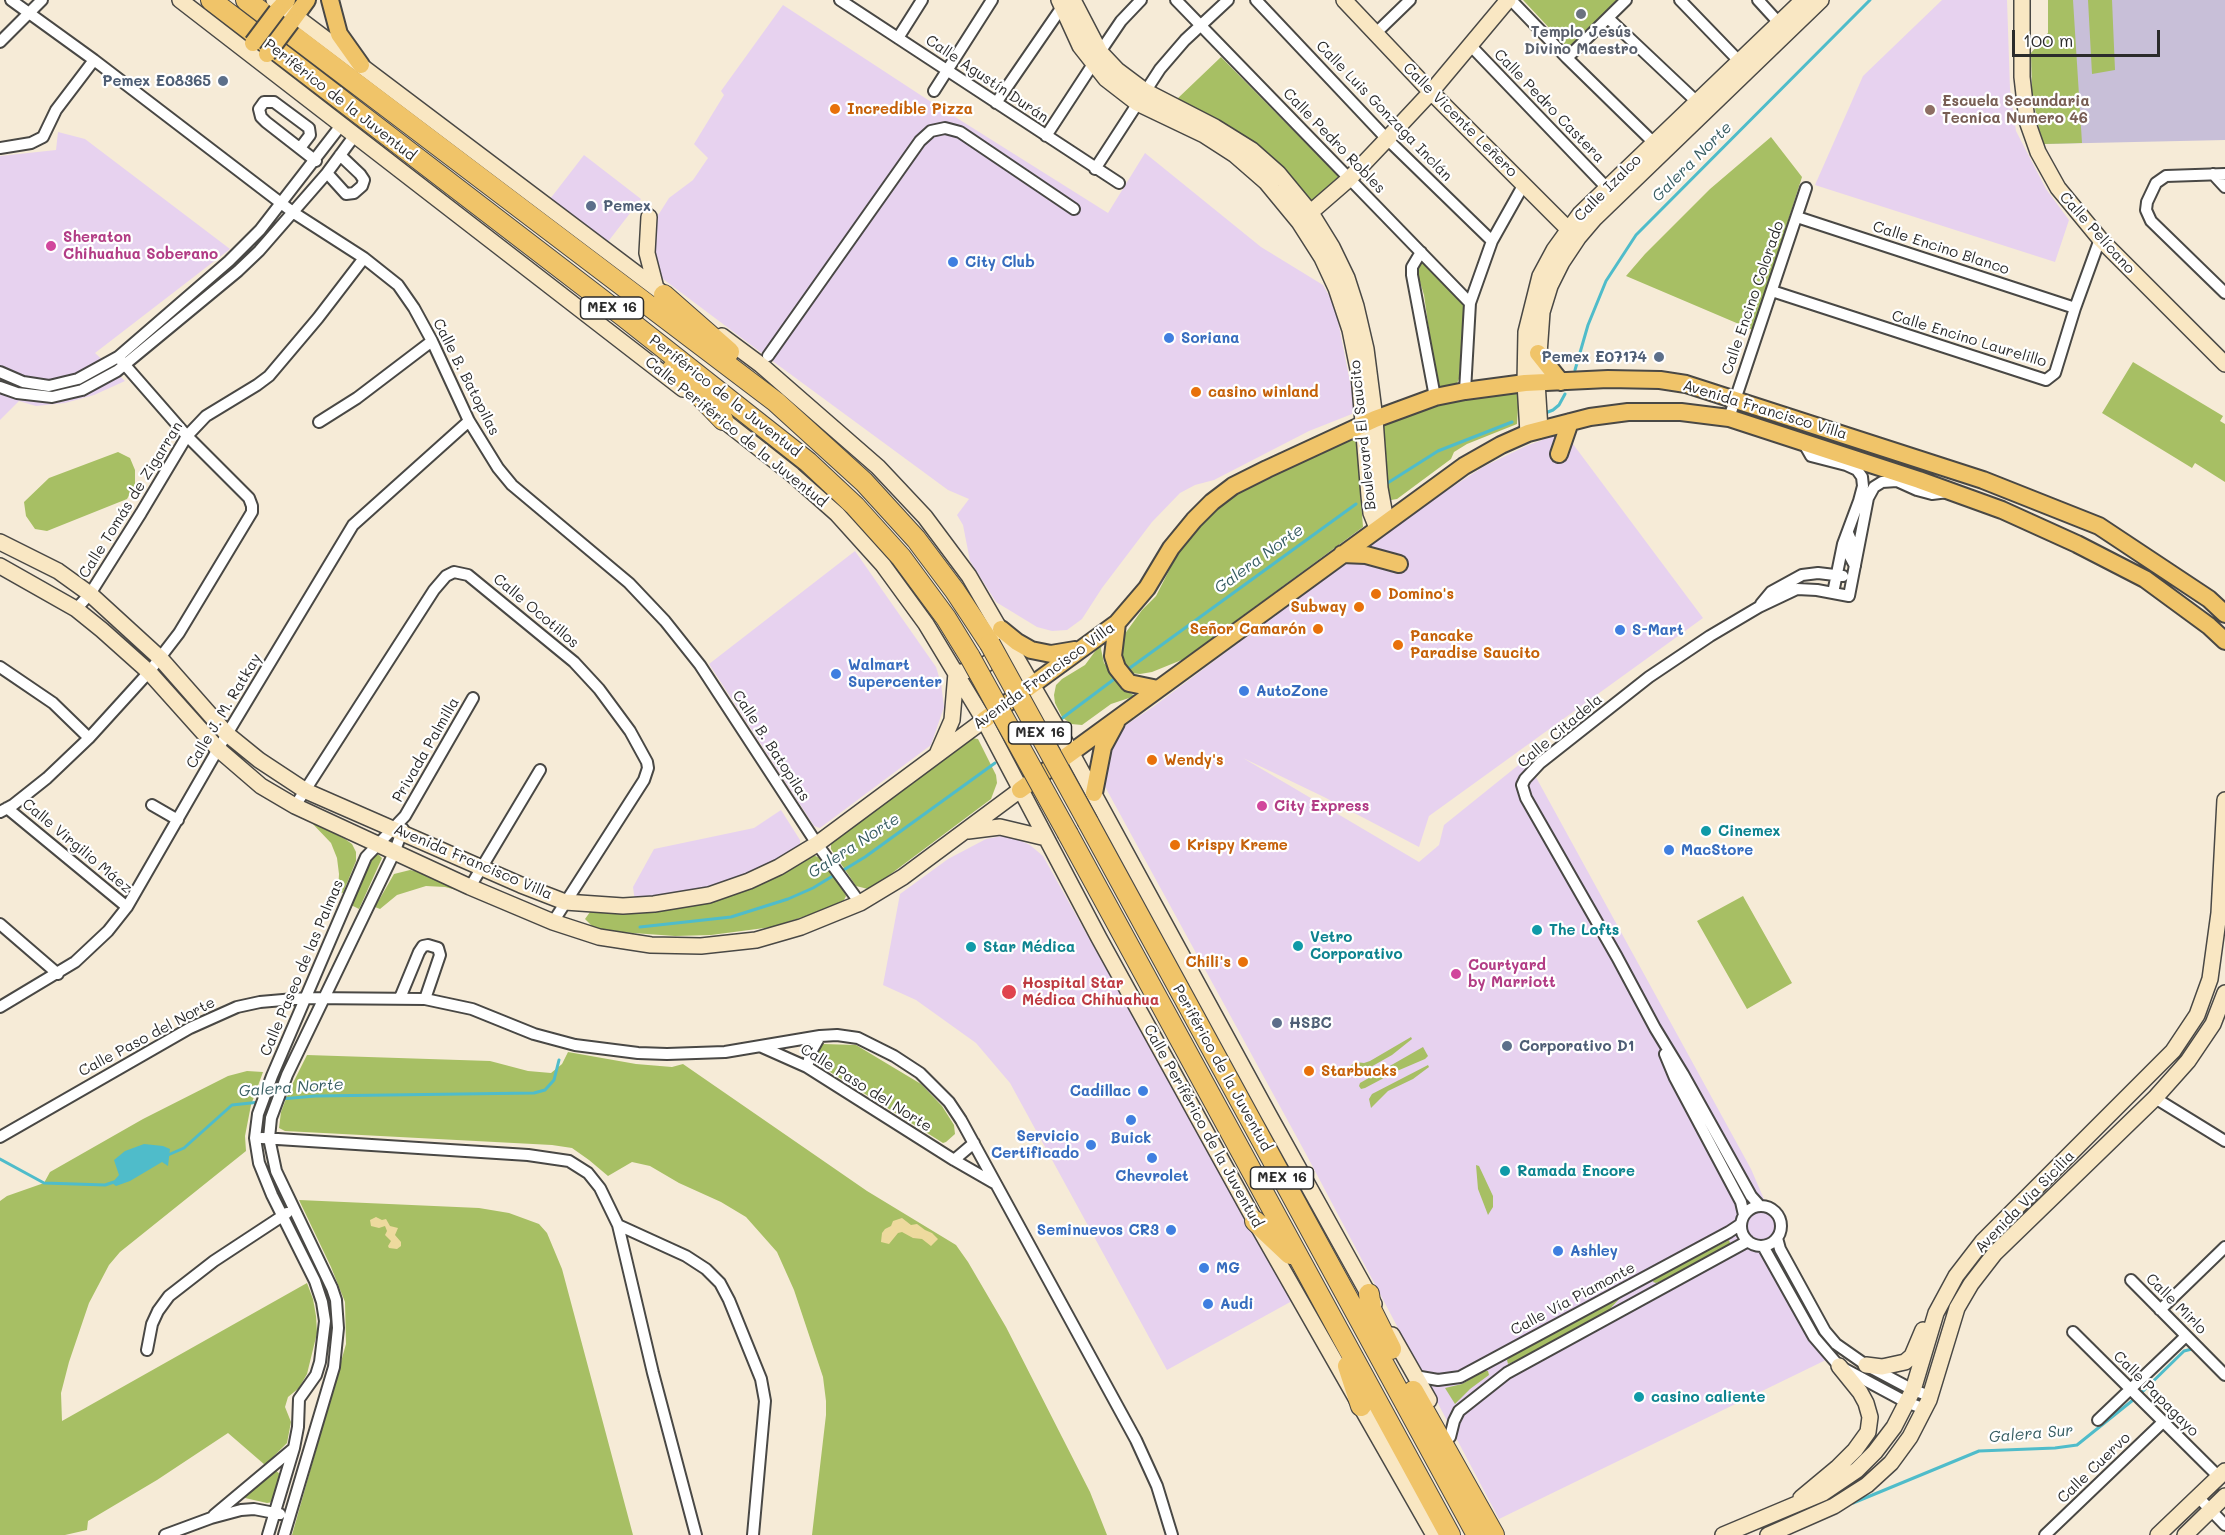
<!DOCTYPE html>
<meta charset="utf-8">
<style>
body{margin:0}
#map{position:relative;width:2225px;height:1535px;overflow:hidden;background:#f6ebd7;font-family:Mali,sans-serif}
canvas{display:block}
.scale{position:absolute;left:2012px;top:30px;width:148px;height:27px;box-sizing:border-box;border:3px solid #2b2b2b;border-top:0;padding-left:8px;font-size:18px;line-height:21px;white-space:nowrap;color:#2b2b2b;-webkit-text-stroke:4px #fff;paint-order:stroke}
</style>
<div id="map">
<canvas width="2225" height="1535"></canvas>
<div class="scale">100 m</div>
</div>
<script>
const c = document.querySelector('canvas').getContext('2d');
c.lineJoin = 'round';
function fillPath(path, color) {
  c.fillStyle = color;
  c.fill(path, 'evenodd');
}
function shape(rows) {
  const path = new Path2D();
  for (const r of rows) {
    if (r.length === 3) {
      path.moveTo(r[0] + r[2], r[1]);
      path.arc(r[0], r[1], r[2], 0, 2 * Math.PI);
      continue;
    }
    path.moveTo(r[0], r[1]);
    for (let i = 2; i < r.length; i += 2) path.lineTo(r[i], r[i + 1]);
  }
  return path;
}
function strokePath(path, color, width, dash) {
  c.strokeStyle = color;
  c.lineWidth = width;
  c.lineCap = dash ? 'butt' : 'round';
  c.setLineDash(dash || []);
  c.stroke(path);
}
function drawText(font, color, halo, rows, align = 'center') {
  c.font = font + ' Mali,sans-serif';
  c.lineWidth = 4.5;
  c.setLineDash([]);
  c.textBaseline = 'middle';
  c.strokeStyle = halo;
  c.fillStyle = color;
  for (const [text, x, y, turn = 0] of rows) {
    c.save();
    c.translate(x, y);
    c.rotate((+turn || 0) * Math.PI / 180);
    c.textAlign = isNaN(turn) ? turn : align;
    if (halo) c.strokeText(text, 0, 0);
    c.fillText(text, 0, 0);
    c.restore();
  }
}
fillPath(shape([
 [1942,0,2007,0,2010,89,2016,131,2046,189,2069,220,2055,262,1815,185,1863,76],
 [783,5,925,98,1108,213,1145,153,1261,247,1323,285,1335,306,1354,402,1352,414,1309,431,1214,480,1195,485,1180,493,1152,522,1102,588,1082,619,1067,630,1052,631,1037,627,996,602,970,561,963,525,957,515,969,499,948,490,763,354,663,279,655,268,651,229,657,217,669,198,693,180,708,158,694,144,724,95,721,91],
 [58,132,85,139,230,249,95,353,125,381,94,395,65,403,36,406,19,401,0,420,0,156,56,150],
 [584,155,641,199,607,243,550,199],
 [1564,432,1703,618,1429,816,1419,847,1324,797,1243,758,1419,862,1439,845,1444,825,1526,759,1751,1169,1832,1357,1499,1519,1306,1154,1103,783,1109,750,1126,725,1153,707,1400,521,1483,467,1526,446],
 [855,551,936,667,941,683,944,707,931,745,820,828,814,826,709,664],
 [781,810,800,840,800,846,795,851,720,887,635,902,633,887,654,849,754,828],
 [1002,836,1017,839,1030,845,1043,856,1292,1301,1167,1370,1010,1083,976,1043,916,1000,883,985,900,894,948,859,986,839]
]), '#e7d2ef');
fillPath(shape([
 [2048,0,2225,0,2225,140,2044,144,2038,126,2032,93,2031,53,2048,33]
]), '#c8bfd8');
fillPath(shape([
 [1523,0,1617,0,1568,48],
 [2048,0,2073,0,2082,143,2044,144,2039,129,2032,93,2031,53,2048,33],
 [2088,0,2112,0,2115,70,2092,74],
 [1221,57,1342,180,1313,205,1289,174,1260,146,1204,112,1176,100],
 [1771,137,1802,177,1753,330,1626,276,1645,254,1710,189],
 [1421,261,1463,303,1464,308,1459,379,1456,385,1441,388,1436,380,1424,295,1417,272,1417,265],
 [2133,362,2223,416,2220,421,2225,424,2225,482,2195,463,2192,468,2102,413],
 [1519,390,1517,424,1467,444,1454,452,1451,459,1397,499,1391,500,1387,496,1383,424,1440,403],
 [1356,436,1363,527,1184,659,1152,672,1140,674,1131,673,1122,667,1119,651,1124,635,1142,610,1156,596,1181,547,1204,520,1241,491],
 [118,452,130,458,135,470,135,484,127,499,47,531,35,529,26,516,24,502,49,478],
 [1102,642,1101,649,1104,663,1127,691,1135,696,1111,704,1082,725,1071,724,1062,717,1055,703,1054,695,1056,685,1062,679,1085,665],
 [972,738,978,739,996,775,997,783,991,799,876,885,868,889,856,886,831,849,831,842],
 [310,821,345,839,352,844,356,852,356,861,343,893,338,891,339,874,337,858,331,843],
 [374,855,379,855,382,858,359,909,351,905],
 [813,855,820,858,843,890,846,896,844,900,824,910,772,927,711,935,675,936,605,931,593,927,585,919,590,912,596,910,697,904,728,896,785,873],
 [410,870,419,872,464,892,445,887,426,886,397,895,380,909,375,907,394,874],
 [1743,896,1792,983,1747,1009,1697,921],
 [1411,1037,1412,1039,1392,1055,1362,1072,1354,1072,1348,1068,1355,1062,1364,1063,1370,1061],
 [823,1044,856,1045,921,1084,942,1106,954,1125,955,1134,946,1142,943,1143,819,1065,815,1054],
 [1423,1047,1428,1056,1425,1059,1397,1071,1365,1088,1361,1089,1359,1086,1360,1083],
 [568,1052,636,1064,672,1067,683,1064,867,1191,956,1245,968,1262,1006,1327,1090,1492,1107,1535,812,1535,826,1415,826,1401,823,1377,794,1290,777,1252,746,1217,721,1202,679,1183,650,1166,632,1162,608,1176,589,1160,572,1148,552,1145,285,1131,279,1128,281,1112,289,1091,307,1055,490,1061,528,1071,551,1073,562,1064],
 [1428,1065,1429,1067,1413,1079,1388,1091,1371,1108,1369,1099,1372,1094],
 [247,1071,263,1072,251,1105,245,1136,246,1151,120,1252,109,1265,89,1303,69,1362,61,1393,62,1421,307,1283,313,1299,316,1316,317,1333,307,1374,299,1388,288,1397,285,1407,291,1422,287,1443,265,1465,228,1433,157,1480,88,1521,87,1530,65,1535,0,1535,0,1201,7,1196,44,1183,50,1172,143,1119,228,1076],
 [1476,1165,1479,1166,1493,1196,1493,1207,1488,1215,1478,1189],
 [299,1200,479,1208,509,1213,539,1224,547,1233,562,1269,633,1535,292,1535,346,1344,345,1302,331,1267],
 [1729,1240,1731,1246,1666,1279,1656,1283,1653,1282,1655,1277],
 [1621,1297,1608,1311,1540,1351,1508,1364,1507,1360,1511,1355],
 [1484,1371,1488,1371,1489,1375,1470,1389,1455,1404,1445,1388,1462,1384],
 [275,1470,280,1474,280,1478,273,1502,267,1503,245,1498,244,1496]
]), '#a7bf64');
fillPath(shape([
 [376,1217,382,1220,386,1219,390,1226,398,1228,395,1235,401,1242,401,1246,397,1249,389,1248,388,1246,391,1241,385,1235,387,1231,385,1226,379,1228,371,1226,370,1220],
 [902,1218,911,1225,917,1224,925,1230,932,1233,938,1239,931,1246,922,1239,913,1238,902,1232,898,1233,889,1244,881,1242,882,1233,885,1229,891,1226,893,1221]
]), '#eeda9e');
fillPath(shape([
 [144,1144,163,1146,170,1149,168,1166,162,1162,130,1181,116,1186,112,1183,119,1175,114,1160,125,1151]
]), '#4fbcca');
strokePath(shape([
 [1575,370,1588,325,1606,281,1636,235,1870,0],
 [1543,414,1553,410,1559,405,1565,394],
 [1386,484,1438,451,1512,422],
 [1127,670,1356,504],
 [1061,719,1117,677],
 [842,871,865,857,995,763],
 [640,927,731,917,788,899,813,888,836,874],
 [281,1099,315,1096,534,1093,545,1090,554,1080,559,1060],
 [168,1155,184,1148,232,1105,260,1102],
 [0,1159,44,1183,105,1185,114,1182],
 [1853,1503,1979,1451,2055,1448,2077,1445,2138,1396,2184,1351,2192,1349,2195,1350]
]), '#4fbcca', 3);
const street = shape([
 [11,0,94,60,294,213,364,258,398,285,414,308,432,341,469,421,498,468,512,485,629,583,665,621,700,665,817,844,860,903],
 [840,0,1119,183],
 [1176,0,1470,303],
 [1256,0,1387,139,1492,241],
 [1511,0,1567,58,1654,143],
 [1680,0,1739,61],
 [1758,0,1779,23],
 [1608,18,1696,101],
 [1376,33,1410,0],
 [898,38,922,0],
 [0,42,42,0],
 [1470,45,1607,188],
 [1100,52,1121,21,1141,0],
 [1567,58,1626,0],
 [934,91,992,0],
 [996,103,1062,7],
 [1046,136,1093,64],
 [0,148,31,143,43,137,56,110,94,60],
 [300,148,310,135,309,128,274,102,264,102,259,109,261,117,266,122,316,161],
 [1095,169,1160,69,1185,40,1228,0],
 [327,173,346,194,354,193,362,186,364,180,360,174,340,155],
 [2213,174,2225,187],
 [2225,174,2166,176,2156,183,2147,202,2146,210,2151,221,2225,293],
 [1797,217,2075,308],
 [1421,252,1412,267,1412,275,1435,397],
 [1772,291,2046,380,2055,373,2075,308,2100,239],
 [768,356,920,141,931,131,945,128,960,132,1074,209],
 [0,372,23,382,49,386,78,379,118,357,229,261,260,230,342,124],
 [0,387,17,393,52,397,82,390,117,371,238,271,259,251,327,173,355,135],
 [1465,391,1470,303,1492,241,1524,184],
 [1729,418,1806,188],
 [319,422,357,398,432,341],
 [1803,442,1811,456,1846,465,1857,470,1862,477,1863,486,1859,501,1843,544,1833,593],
 [1848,533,1851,540,1848,553,1855,566],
 [1761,604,1771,592,1802,575,1818,573,1843,576],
 [76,609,90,594,141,513,187,436,206,416,257,385,269,376,318,318,364,258],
 [0,667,53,703,89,738],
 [152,805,178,820],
 [295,806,434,590,446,576,454,572,468,575,574,662,599,689,630,731,647,762,648,768,644,780,553,922],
 [7,808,127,907],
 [0,812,13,805,47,778,89,738,149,672,179,633,252,512,252,506,249,498,187,436,118,357],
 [470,887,540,770],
 [0,924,58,974],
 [400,998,419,952,423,946,428,945,438,948,440,955,425,999],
 [0,1007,75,962,108,931,127,907,218,749,353,525,469,421],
 [762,1047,807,1067,954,1160,994,1183],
 [1665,1054,1675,1078,1741,1202,1744,1215],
 [807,1067,811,1052,820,1036],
 [2155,1098,2225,1141],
 [0,1137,190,1028,237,1007,260,1002,306,998,425,999,472,1009,534,1034,575,1045,638,1053,667,1054,725,1052,820,1036,837,1035,858,1038,894,1056,920,1073,949,1102,961,1120,1136,1440,1157,1486,1172,1535],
 [262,1138,528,1155,569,1161,588,1173,600,1188,618,1225,653,1373,696,1535],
 [954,1160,974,1143],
 [1761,1226,20],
 [1760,1206,1751,1196,1683,1074,1655,1028,1617,957,1526,798,1522,785,1525,779,1540,763,1649,677,1710,636,1759,607,1797,589,1817,590,1849,596,1868,498,1874,487,1882,482,1897,481,1917,490,1932,494,1948,492],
 [618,1225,686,1256,706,1269,720,1283,729,1300,761,1379,765,1401,753,1535],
 [1777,1238,1780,1249,1825,1331,1836,1344,1866,1365,1913,1390,1930,1396],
 [1763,1246,1814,1337,1839,1366,1906,1402,1925,1409],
 [2131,1280,2225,1375],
 [2160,1310,2225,1247],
 [2073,1332,2219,1477],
 [147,1350,152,1324,158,1311,169,1296,214,1261,287,1213],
 [1415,1376,1438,1380,1460,1377,1729,1232,1741,1224],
 [2098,1420,2186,1336],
 [1450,1437,1454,1421,1459,1411,1507,1373,1748,1241],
 [2198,1497,2225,1525],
 [214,1515,294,1448],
 [165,1535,211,1518,241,1510,254,1509,280,1514],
 [268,1535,294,1448,298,1427,299,1399,316,1375,320,1362,325,1321,322,1302,315,1281,272,1195,259,1163,255,1138,258,1114,272,1076,366,857,405,816,473,698],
 [284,1535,334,1367,338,1328,336,1300,332,1288,276,1171,269,1138,271,1118,287,1075,394,853,403,829],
 [2045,1535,2163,1422]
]);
const secondary = shape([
 [180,0,683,389],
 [274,0,673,301],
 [1059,0,1080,46,1106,79,1137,103,1204,135,1235,155,1266,182,1299,222,1322,258,1336,288,1350,330,1359,374,1369,496,1371,513,1377,528],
 [1073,0,1100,52,1117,70,1145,91,1215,127,1252,150,1278,173,1311,213,1332,247,1347,278,1356,306,1366,349,1375,419,1380,488,1386,521],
 [1344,0,1431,92,1573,234],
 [2022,0,2022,77,2027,121,2038,152,2058,188,2100,239,2225,364],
 [649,217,647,253,656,288],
 [1304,218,1349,179,1387,139,1431,92,1508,0],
 [722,336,761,365,878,467,925,517,969,576,1071,752,1269,1115,1374,1304],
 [714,413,793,475,837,514,883,565,926,624,984,720,1099,938,1255,1221,1434,1535],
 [1540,430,1537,382,1542,312,1550,286,1562,262,1578,238,1595,218,1821,0],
 [1528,433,1525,383,1526,332,1540,276,1554,250,1580,214,1803,0],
 [0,542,58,571,90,594,160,658,227,734,259,760,306,791,521,885,565,902,623,906,654,904,709,895,749,881,779,867,817,844,984,720],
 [0,566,76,609,102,630,149,672,218,749,261,786,295,806,470,887,553,922,599,937,651,945,701,946,756,940,801,927,860,903,903,877,1020,790],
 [938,752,952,720,956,673,981,668,1005,650],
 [968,831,1000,827,1046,838],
 [1392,1335,1429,1400],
 [1866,1365,1882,1367,1905,1362,1912,1356,1923,1330],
 [1801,1498,1837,1468,1855,1450,1868,1432,1870,1417,1866,1403,1860,1392,1839,1366],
 [1723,1535,1823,1493,1857,1470,1875,1452,1894,1427,1913,1390,1936,1313,1956,1276,1983,1241,2173,1051,2197,1015,2210,979,2219,913,2225,800],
 [1768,1535,1834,1506,1867,1485,1891,1463,1910,1437,1929,1400,1957,1308,1971,1284,1995,1253,2155,1098,2188,1061,2213,1024,2225,993],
 [2158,1535,2225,1471],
 [2185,1535,2225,1496]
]);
const primary = shape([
 [330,0,339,34,361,65],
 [277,11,287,0],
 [291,22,307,0],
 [1538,353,1561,382],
 [1559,454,1570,422],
 [1342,554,1366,555,1399,564],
 [1117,623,1113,656,1117,668,1129,683,1158,689],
 [1001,629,1017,642,1031,650,1051,654,1075,650],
 [984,720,1117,623,1147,588,1171,548,1194,520,1212,502,1233,486,1267,469,1375,419,1435,397,1465,391,1525,383,1608,379,1660,380,1686,384,1983,480,2099,526,2209,599,2225,614],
 [1020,790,1464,466,1501,445,1528,433,1590,417,1628,412,1681,412,1729,418,1919,480,2002,510,2077,544,2145,579,2209,626,2225,641],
 [1094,793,1103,747,1116,723]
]);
const highway = shape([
 [211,0,623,316,808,462,855,506,901,557,946,618,970,657],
 [246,0,776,402,864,482,916,539,955,591,990,644],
 [664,295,729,352],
 [673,368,723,420],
 [1088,822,1477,1535],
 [1068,834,1450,1535],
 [1255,1221,1290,1254],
 [1369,1294,1371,1309,1391,1349],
 [1348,1366,1361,1406],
 [1413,1391,1494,1535]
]);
strokePath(street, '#494845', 14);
strokePath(secondary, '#494845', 18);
strokePath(primary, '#494845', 20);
strokePath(highway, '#494845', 22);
strokePath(street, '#fff', 10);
strokePath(secondary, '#f9e7c3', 15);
strokePath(primary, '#f0c469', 16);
strokePath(highway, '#f0c469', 20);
const primaryBridge = shape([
 [253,43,277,11],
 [267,54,291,22]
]);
const highwayBridge = shape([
 [990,644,1088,822],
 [970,657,1068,834]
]);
strokePath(primaryBridge, '#494845', 20, []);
strokePath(highwayBridge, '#494845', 22, []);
strokePath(primaryBridge, '#f0c469', 16);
strokePath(highwayBridge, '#f0c469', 20);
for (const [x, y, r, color] of [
 [1581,14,6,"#6b7280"],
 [223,81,6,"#5c6f8a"],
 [835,109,6,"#e8710a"],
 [1930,110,6,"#8d6e63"],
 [591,206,6,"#5c6f8a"],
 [51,246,6,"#d1479c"],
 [953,262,6,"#3f7fe0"],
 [1169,338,6,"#3f7fe0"],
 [1659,357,6,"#5c6f8a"],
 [1196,392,6,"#e8710a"],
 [1376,594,6,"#e8710a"],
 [1359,607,6,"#e8710a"],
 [1318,629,6,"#e8710a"],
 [1620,630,6,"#3f7fe0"],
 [1398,645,6,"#e8710a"],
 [836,674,6,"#3f7fe0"],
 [1244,691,6,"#3f7fe0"],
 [1152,760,6,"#e8710a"],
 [1262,806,6,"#d1479c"],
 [1706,831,6,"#0f9aa8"],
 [1175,845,6,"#e8710a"],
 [1669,850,6,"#3f7fe0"],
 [1537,930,6,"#0f9aa8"],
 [1298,946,6,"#0f9aa8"],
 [971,947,6,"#0f9aa8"],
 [1243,962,6,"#e8710a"],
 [1456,974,6,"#d1479c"],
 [1009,992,8,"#e0444e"],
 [1277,1023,6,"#5c6f8a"],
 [1507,1046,6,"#5c6f8a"],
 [1309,1071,6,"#e8710a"],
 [1143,1091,6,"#3f7fe0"],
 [1131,1120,6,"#3f7fe0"],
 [1091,1145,6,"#3f7fe0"],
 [1152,1158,6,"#3f7fe0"],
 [1505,1171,6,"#0f9aa8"],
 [1171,1230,6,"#3f7fe0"],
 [1558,1251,6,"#3f7fe0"],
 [1204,1268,6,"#3f7fe0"],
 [1208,1304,6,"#3f7fe0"],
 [1639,1397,6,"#0f9aa8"]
]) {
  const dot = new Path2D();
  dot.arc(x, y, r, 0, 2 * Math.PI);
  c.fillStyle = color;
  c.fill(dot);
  strokePath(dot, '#fff', 2);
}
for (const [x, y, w] of [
 [612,308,63],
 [1040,733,63],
 [1282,1178,63]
]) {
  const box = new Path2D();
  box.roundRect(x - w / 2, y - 11, w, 22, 4.5);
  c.fillStyle = '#fff';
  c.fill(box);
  strokePath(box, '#2b2b2b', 1.5);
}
drawText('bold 14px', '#2b2b2b', null, [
 ["MEX 16",612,308],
 ["MEX 16",1040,733],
 ["MEX 16",1282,1178]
]);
drawText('bold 15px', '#5b616d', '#fff', [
 ["Templo Jesús",1581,32],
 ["Divino Maestro",1581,49]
]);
drawText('15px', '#2b2b2b', '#fff', [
 ["Calle Agustín Durán",987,79,34],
 ["Periférico de la Juventud",340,100,38],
 ["Calle Pedro Castera",1549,106,46],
 ["Calle Luis Gonzaga Inclán",1384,111,46],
 ["Calle Vicente Leñero",1460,120,45],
 ["Calle Pedro Robles",1334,141,46],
 ["Calle Izalco",1608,188,-45],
 ["Calle Pelícano",2097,233,48],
 ["Calle Encino Blanco",1941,248,18],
 ["Calle Encino Colorado",1753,298,-71],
 ["Calle Encino Laurelillo",1969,339,17],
 ["Calle B. Batopilas",466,377,63],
 ["Periférico de la Juventud",725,396,38],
 ["Avenida Francisco Villa",1765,410,17],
 ["Calle Periférico de la Juventud",736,432,39],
 ["Boulevard El Saucito",1363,435,-96],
 ["Calle Tomás de Zigarran",131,500,-58],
 ["Calle Ocotillos",536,611,40],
 ["Avenida Francisco Villa",1044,676,-36],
 ["Calle J. M. Ratkay",224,711,-59],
 ["Calle Citadela",1560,731,-40],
 ["Calle B. Batopilas",771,746,57],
 ["Privada Palmilla",426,750,-60],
 ["Calle Virgilio Máez",77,846,40],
 ["Avenida Francisco Villa",473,862,23],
 ["Calle Paseo de las Palmas",302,968,-67],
 ["Calle Paso del Norte",147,1037,-28],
 ["Periférico de la Juventud",1222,1068,61],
 ["Calle Paso del Norte",866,1088,32],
 ["Calle Periférico de la Juventud",1203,1126,61],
 ["Avenida Via Sicilia",2025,1202,-46],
 ["Calle Vía Piamonte",1573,1299,-28],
 ["Calle Mirlo",2176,1304,45],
 ["Calle Papagayo",2156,1394,45],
 ["Calle Cuervo",2094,1468,-44]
]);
drawText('bold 15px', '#4e5e75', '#fff', [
 ["Pemex E08365",211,81,"right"],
 ["Pemex",603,206],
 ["Pemex E07174",1647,357,"right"],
 ["HSBC",1289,1023],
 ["Corporativo D1",1519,1046]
], 'left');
drawText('bold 15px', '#785e54', '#fff', [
 ["Escuela Secundaria",1942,101],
 ["Tecnica Numero 46",1942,118]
], 'left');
drawText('bold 15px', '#c56008', '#fff', [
 ["Incredible Pizza",847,109],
 ["casino winland",1208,392],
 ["Domino's",1388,594],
 ["Subway",1347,607,"right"],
 ["Señor Camarón",1306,629,"right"],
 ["Pancake",1410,636],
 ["Paradise Saucito",1410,653],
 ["Wendy's",1164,760],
 ["Krispy Kreme",1187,845],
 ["Chili's",1231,962,"right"],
 ["Starbucks",1321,1071]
], 'left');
drawText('bold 15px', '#b23c85', '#fff', [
 ["Sheraton",63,237],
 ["Chihuahua Soberano",63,254],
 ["City Express",1274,806],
 ["Courtyard",1468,965],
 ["by Marriott",1468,982]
], 'left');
drawText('bold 15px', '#366cbe', '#fff', [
 ["City Club",965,262],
 ["Soriana",1181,338],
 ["S-Mart",1632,630],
 ["Walmart",848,665],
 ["Supercenter",848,682],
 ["AutoZone",1256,691],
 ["MacStore",1681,850],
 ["Cadillac",1131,1091,"right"],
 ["Servicio",1079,1136,"right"],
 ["Certificado",1079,1153,"right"],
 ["Buick",1131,1138,"center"],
 ["Chevrolet",1152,1176,"center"],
 ["Seminuevos CR3",1159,1230,"right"],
 ["Ashley",1570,1251],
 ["MG",1216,1268],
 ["Audi",1220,1304]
], 'left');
drawText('bold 15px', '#0d838f', '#fff', [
 ["Cinemex",1718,831],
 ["The Lofts",1549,930],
 ["Vetro",1310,937],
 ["Corporativo",1310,954],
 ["Star Médica",983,947],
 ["Ramada Encore",1517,1171],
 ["casino caliente",1651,1397]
], 'left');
drawText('bold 15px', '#be3a42', '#fff', [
 ["Hospital Star",1022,983],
 ["Médica Chihuahua",1022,1000]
], 'left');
drawText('italic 16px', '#385e63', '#fff', [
 ["Galera Norte",1692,162,-45],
 ["Galera Norte",1259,559,-36],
 ["Galera Norte",854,846,-33],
 ["Galera Norte",291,1088,-4],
 ["Galera Sur",2031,1434,-5]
]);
</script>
